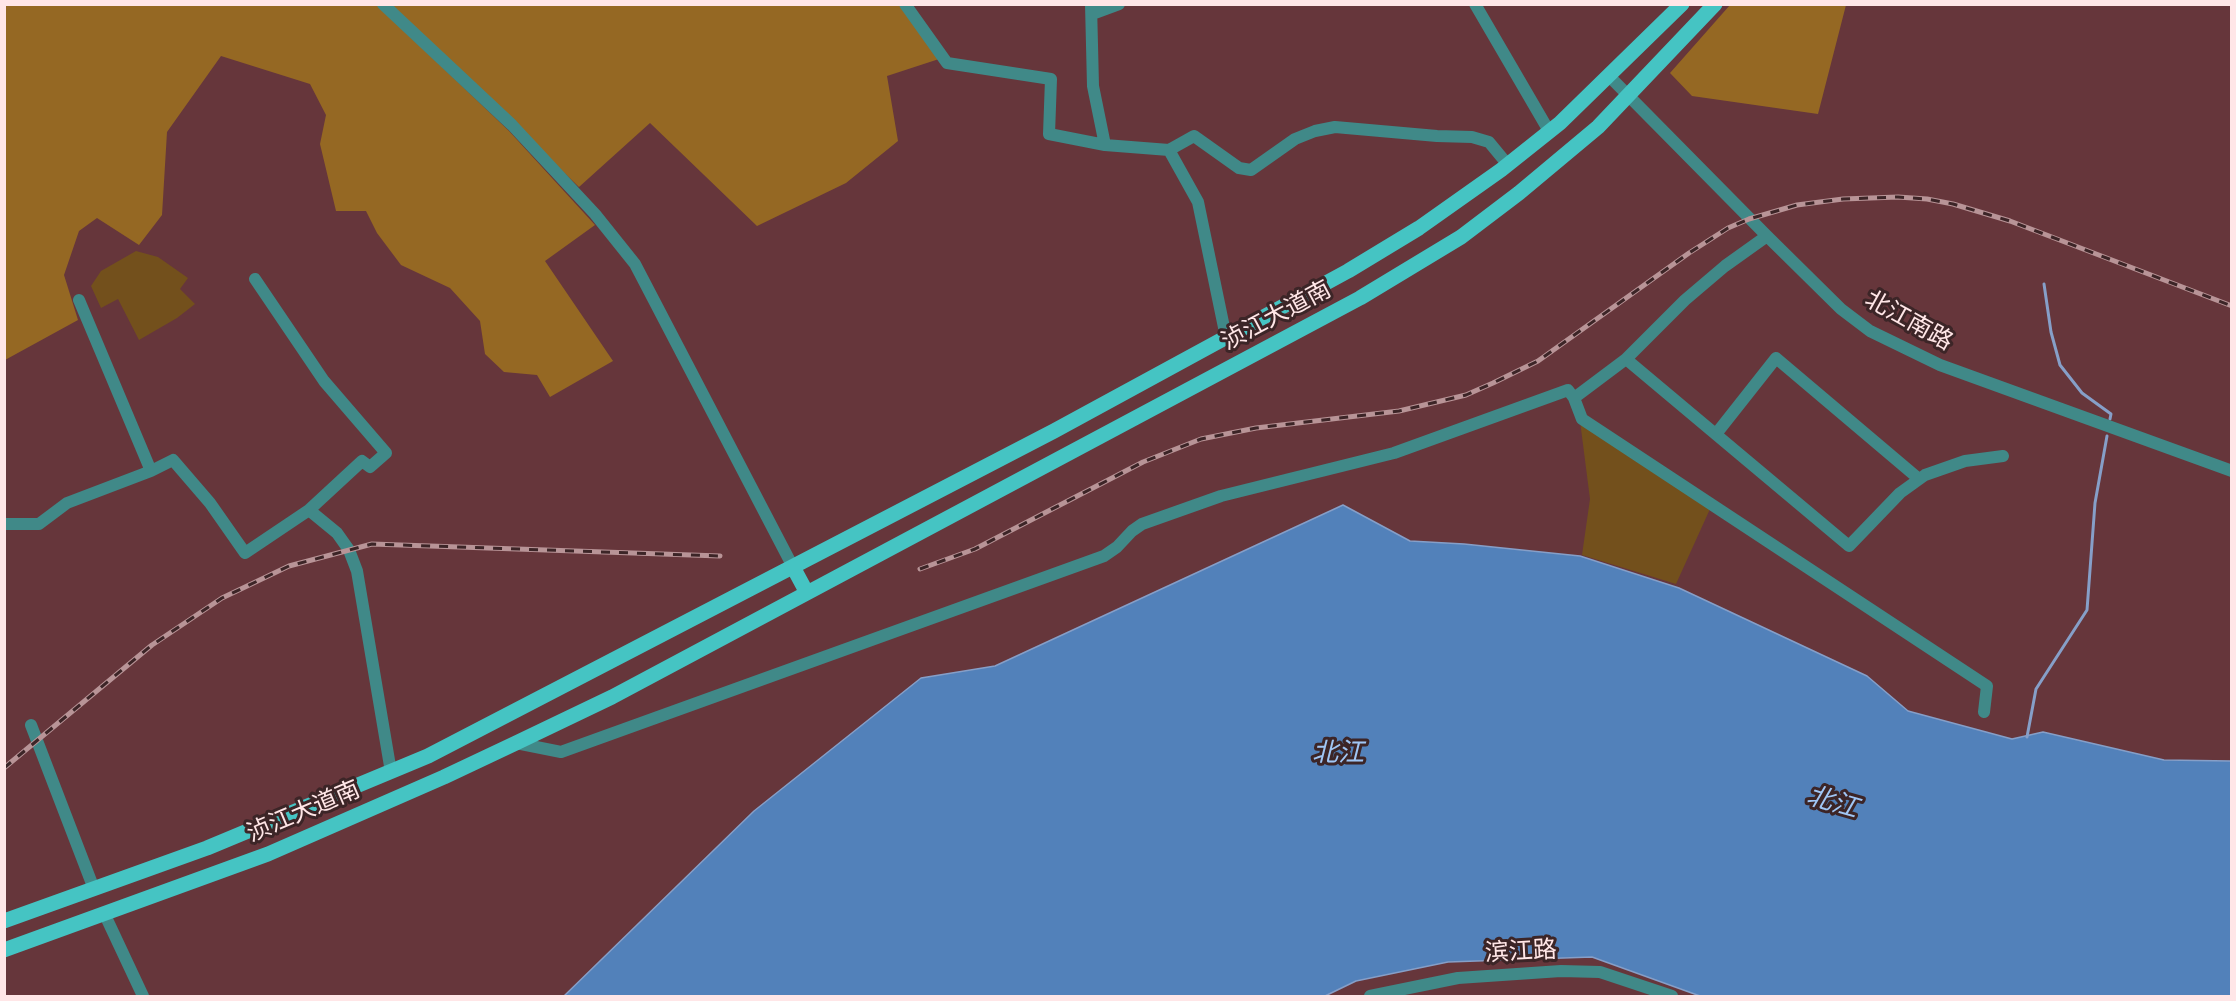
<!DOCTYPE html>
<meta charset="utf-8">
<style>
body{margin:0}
#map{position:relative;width:2236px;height:1001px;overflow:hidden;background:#66363b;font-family:Jost,sans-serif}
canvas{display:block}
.frame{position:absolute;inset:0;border:6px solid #ffe6e7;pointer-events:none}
</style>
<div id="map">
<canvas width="2236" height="1001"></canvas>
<div class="frame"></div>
</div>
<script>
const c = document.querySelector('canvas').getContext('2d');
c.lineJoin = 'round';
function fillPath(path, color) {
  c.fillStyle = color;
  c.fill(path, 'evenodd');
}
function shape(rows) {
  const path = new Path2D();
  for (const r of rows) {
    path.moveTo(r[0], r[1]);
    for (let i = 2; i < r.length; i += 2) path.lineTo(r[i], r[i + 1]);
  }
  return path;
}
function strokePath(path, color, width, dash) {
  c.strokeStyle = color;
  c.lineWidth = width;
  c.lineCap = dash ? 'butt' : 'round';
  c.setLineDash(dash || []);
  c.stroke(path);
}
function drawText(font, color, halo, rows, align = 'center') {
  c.font = font + ' Jost,"Noto Sans SC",sans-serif';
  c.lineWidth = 6;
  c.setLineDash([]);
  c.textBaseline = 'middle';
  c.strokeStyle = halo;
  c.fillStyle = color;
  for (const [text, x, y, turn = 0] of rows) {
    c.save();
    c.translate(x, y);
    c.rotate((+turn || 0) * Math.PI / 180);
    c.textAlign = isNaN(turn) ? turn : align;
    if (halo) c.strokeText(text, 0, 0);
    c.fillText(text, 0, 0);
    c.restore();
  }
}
fillPath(shape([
 [136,251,158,257,188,278,180,289,195,304,177,318,139,340,118,299,101,308,91,286,101,271],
 [1580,421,1710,509,1676,584,1582,555,1590,499]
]), '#73501c');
fillPath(shape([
 [376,4,509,131,595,225,545,261,613,361,550,397,537,375,504,372,485,354,480,321,450,288,401,265,377,233,366,211,336,211,320,144,326,115,310,84,221,56,167,132,162,215,139,245,97,218,79,231,64,275,78,320,5,360,5,5],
 [390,5,900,5,939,59,887,76,898,141,846,183,757,226,650,123,579,187],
 [1730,5,1846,5,1818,114,1692,96,1670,73]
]), '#956823');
const water = shape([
 [1343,505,1410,541,1464,544,1580,556,1679,588,1867,676,1908,711,2012,739,2043,732,2164,760,2231,761,2231,996,1700,996,1592,957,1448,962,1356,981,1325,996,564,996,754,811,921,678,995,666,1343,505]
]);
fillPath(water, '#5281ba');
strokePath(water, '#869fc8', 1.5);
strokePath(shape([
 [2044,284,2051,332,2060,365,2082,393,2111,414,2110,419],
 [2027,737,2036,689,2087,610,2095,503,2107,436]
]), '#869fc8', 3);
strokePath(shape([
 [383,4,512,125,595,214,635,264,793,567],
 [905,4,947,63,1051,79,1049,134,1105,145,1169,150,1198,202,1226,337],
 [1091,4,1093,86,1105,145],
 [1475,4,1549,131],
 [1092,14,1119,4],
 [1609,76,1767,236,1841,309,1870,331,1940,365,2232,471],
 [1169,150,1194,136,1239,168,1251,170,1295,139,1315,131,1335,127,1437,136,1472,137,1489,142,1508,165],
 [1626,359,1849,546,1900,493,1925,475,1965,461,2003,456],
 [1574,398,1582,419,1987,686,1984,712],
 [1716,434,1776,358,1919,479],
 [151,471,173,460,210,503,245,553,309,510,362,461,370,467,386,453,324,381,255,279],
 [309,510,337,533,349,550,357,571,391,772],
 [4,524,39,524,67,503,151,471,79,300],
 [31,725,94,889],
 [516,743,561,752,1104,556,1117,547,1132,531,1142,524,1221,496,1394,453,1568,390,1574,398,1626,359,1685,300,1725,266,1767,236],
 [105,915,143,996],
 [1370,996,1458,978,1561,971,1600,972,1672,996]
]), '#408988', 12);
strokePath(shape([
 [793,567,807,593],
 [4,921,207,848,428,756,1054,431,1348,271,1419,228,1501,170,1560,123,1682,4],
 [4,950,268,854,444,777,516,743,612,697,1360,298,1461,237,1519,193,1598,127,1715,4]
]), '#45c4c3', 15);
const rail = shape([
 [920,569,975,549,1143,462,1201,439,1256,428,1399,411,1466,395,1493,383,1538,361,1689,253,1728,228,1749,219,1797,205,1843,199,1898,197,1927,199,1953,204,2010,221,2232,306],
 [4,768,152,645,222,598,289,566,372,544,720,556]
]);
strokePath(rail, '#b89497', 5);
strokePath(rail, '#3c2527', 3, [9]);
drawText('24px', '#ffe6e7', '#3c2527', [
 ["浈江大道南",1277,317,-28],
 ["北江南路",1908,322,29],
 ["浈江大道南",304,813,-23],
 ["滨江路",1521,953,-3]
]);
drawText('italic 26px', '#a0c6f5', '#3c2527', [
 ["北江",1338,755],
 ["北江",1832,804,16]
]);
</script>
